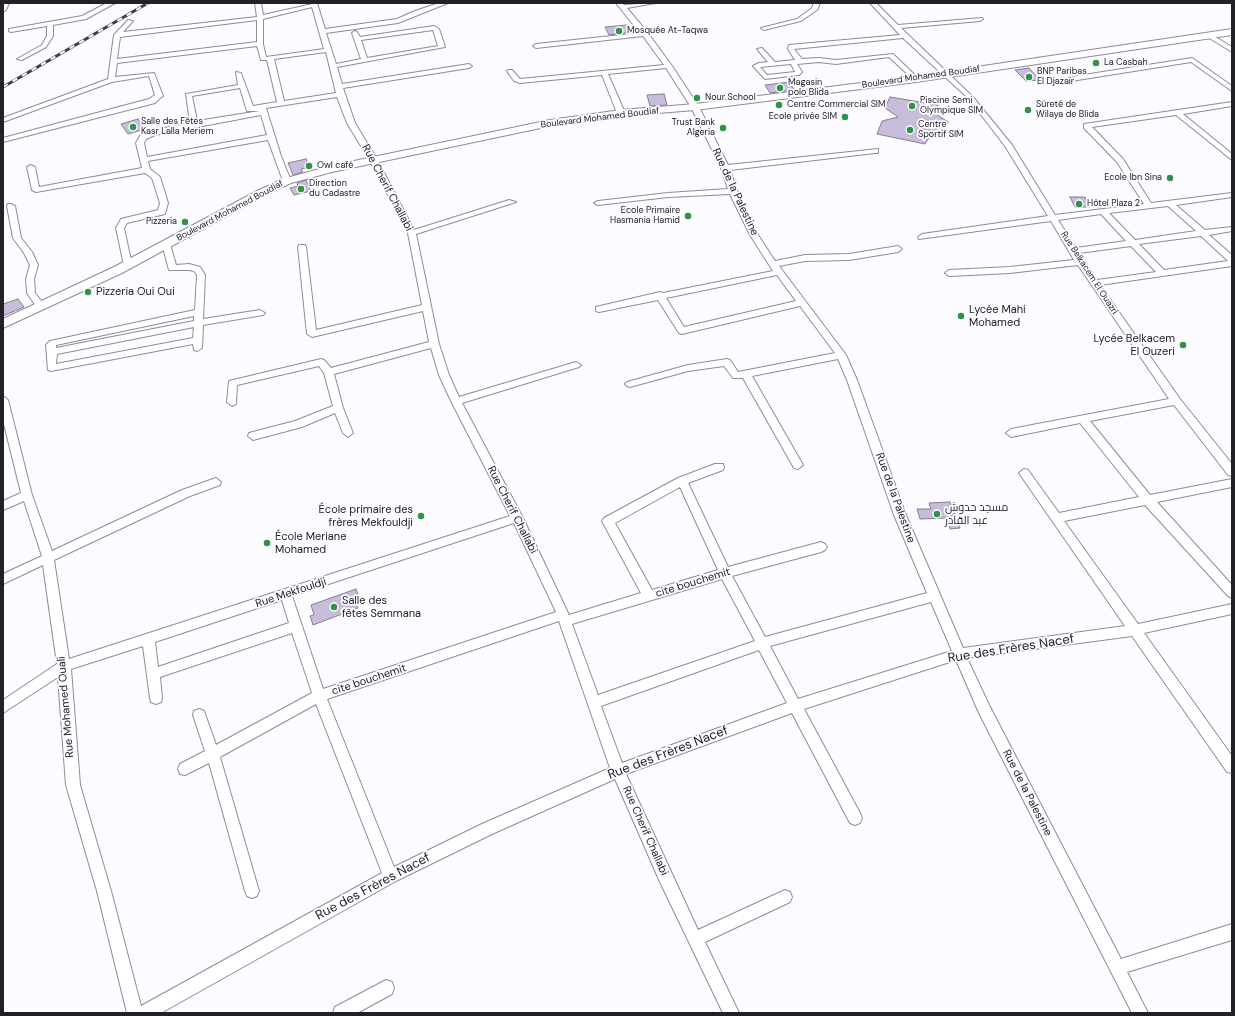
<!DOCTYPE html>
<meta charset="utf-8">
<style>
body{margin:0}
#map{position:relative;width:1235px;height:1016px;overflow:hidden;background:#fcfbff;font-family:"DM Sans",sans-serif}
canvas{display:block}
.frame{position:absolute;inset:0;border:4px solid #232128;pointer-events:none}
</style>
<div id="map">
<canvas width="1235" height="1016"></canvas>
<div class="frame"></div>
</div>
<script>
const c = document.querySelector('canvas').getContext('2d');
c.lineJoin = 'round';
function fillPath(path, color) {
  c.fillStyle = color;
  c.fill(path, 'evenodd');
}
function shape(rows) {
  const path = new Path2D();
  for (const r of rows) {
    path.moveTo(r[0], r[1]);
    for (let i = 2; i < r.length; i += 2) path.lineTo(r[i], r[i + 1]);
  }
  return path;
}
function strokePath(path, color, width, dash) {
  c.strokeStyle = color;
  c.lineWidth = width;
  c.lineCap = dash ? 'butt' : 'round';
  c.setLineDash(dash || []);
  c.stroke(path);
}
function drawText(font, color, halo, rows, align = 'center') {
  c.font = font + ' "DM Sans",Cairo,sans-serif';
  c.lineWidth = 3.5;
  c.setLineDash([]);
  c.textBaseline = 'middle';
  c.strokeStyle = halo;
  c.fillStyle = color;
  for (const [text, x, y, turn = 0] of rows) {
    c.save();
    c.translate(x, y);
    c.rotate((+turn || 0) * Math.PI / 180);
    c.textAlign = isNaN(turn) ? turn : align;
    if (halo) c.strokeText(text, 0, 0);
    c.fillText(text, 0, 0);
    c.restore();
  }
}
const building = shape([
 [627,25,631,32,609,35,605,27,627,25],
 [1029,68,1040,80,1026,81,1015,70,1029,68],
 [790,82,794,90,770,93,765,85,790,82],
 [664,94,667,105,650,106,647,95,664,94],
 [890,97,938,105,936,114,948,122,945,132,930,136,925,144,877,134,882,121,898,117,885,108,890,97],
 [138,119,145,129,128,134,121,124,138,119],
 [306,159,310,167,301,169,303,172,293,175,288,163,306,159],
 [306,180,311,191,294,195,290,188,298,186,297,183,306,180],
 [1070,197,1085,197,1090,207,1075,207,1070,197],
 [18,299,24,307,3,316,3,304,18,299],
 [950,502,960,528,950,529,947,518,920,519,917,509,931,509,929,503,950,502],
 [356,589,361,602,356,604,358,608,313,625,310,616,314,615,311,605,356,589]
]);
fillPath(building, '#c7bcd9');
strokePath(building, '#867f91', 1);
const minor = shape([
 [3,3,9,3,6,10,3,12,3,3],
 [107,3,115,3,86,19,53,25,53,36,46,47,22,60,17,59,42,45,47,36,47,26,11,32,9,31,9,29,82,16,107,3],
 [255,3,261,3,263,15,317,3,325,29,397,19,415,11,439,3,448,3,398,23,326,33,336,64,361,59,352,33,355,31,357,32,360,37,434,26,439,29,445,47,337,67,342,84,469,64,472,66,469,68,343,88,355,123,378,161,414,230,509,200,516,202,416,234,439,344,449,375,459,397,576,362,581,365,579,367,462,403,523,518,569,615,641,593,602,521,604,518,678,478,715,464,723,464,724,467,723,470,688,483,728,567,821,542,825,544,827,547,825,550,821,552,732,576,765,637,927,593,894,515,847,380,838,359,752,376,803,465,798,469,794,468,743,378,733,378,724,366,688,371,630,387,627,386,625,384,627,382,688,365,727,359,730,360,738,372,835,353,800,306,682,334,679,333,658,300,599,312,596,311,596,307,660,292,663,293,773,271,750,235,730,194,668,197,598,205,594,203,598,201,668,193,728,189,721,168,691,107,666,68,608,74,625,113,621,115,617,113,602,75,520,83,514,81,507,71,508,70,512,70,520,79,664,65,643,36,536,48,533,46,536,44,640,33,616,3,622,3,624,5,655,3,627,8,648,33,672,66,699,107,728,165,878,149,878,153,875,153,730,170,737,191,758,235,775,261,805,255,849,254,898,246,902,249,898,252,849,260,805,261,779,266,846,355,857,380,906,515,963,648,1125,626,1019,473,1024,469,1028,470,1059,513,1139,497,1080,423,1011,437,1006,433,1011,429,1169,399,1078,265,1010,273,949,276,945,273,949,270,1010,267,1074,260,1051,221,919,239,918,237,922,234,1048,216,1005,146,969,99,903,38,794,49,802,59,819,58,836,60,893,54,918,78,918,80,914,80,889,57,836,64,819,62,797,64,802,72,799,75,765,79,753,66,759,63,768,62,757,49,762,48,775,62,795,60,788,49,789,45,900,35,870,3,876,3,898,25,982,18,983,19,980,21,901,28,973,97,1012,145,1055,215,1144,204,1117,162,1084,128,1084,124,1232,102,1232,106,1183,114,1232,154,1232,160,1176,115,1092,127,1123,159,1151,203,1232,193,1232,197,1176,205,1205,230,1232,227,1232,231,1209,235,1232,255,1232,266,1100,285,1180,399,1232,464,1232,476,1228,475,1174,405,1090,421,1150,495,1232,479,1232,487,1157,502,1232,585,1232,598,1228,596,1145,505,1064,521,1138,624,1232,604,1232,614,1144,633,1232,756,1232,773,1227,772,1132,636,967,658,989,705,1121,959,1232,924,1232,940,1127,972,1148,1013,1132,1013,979,713,956,660,804,709,860,813,862,818,860,823,855,825,850,823,792,713,626,774,698,930,785,890,790,892,792,897,790,902,705,942,739,1013,723,1013,660,882,615,779,492,834,396,881,161,1013,127,1013,97,891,66,785,58,677,3,713,3,700,57,664,43,565,3,584,3,574,42,556,24,501,3,510,3,501,21,493,3,420,3,396,8,400,32,495,52,551,182,490,216,478,221,482,220,485,190,496,54,560,69,659,510,516,451,401,439,375,431,348,334,374,343,408,353,433,348,437,343,433,335,413,302,427,253,440,248,436,249,433,295,421,333,406,324,373,319,366,237,385,236,404,232,406,227,402,229,381,321,359,324,360,331,368,429,342,423,311,312,337,307,334,298,247,299,245,305,245,306,247,316,330,422,305,408,233,370,161,347,123,337,97,266,108,281,156,291,181,290,183,283,181,268,140,148,161,150,169,160,177,168,203,165,214,127,223,124,228,132,265,128,268,124,265,116,228,121,219,158,210,160,203,152,178,145,173,36,192,32,190,27,167,31,165,35,167,39,187,142,168,136,143,140,136,150,131,190,123,186,94,238,85,236,72,241,73,253,106,277,102,267,60,261,60,257,46,117,63,115,77,154,73,163,96,161,97,155,103,3,142,3,138,149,99,155,95,149,76,112,82,3,122,3,118,108,79,114,35,128,20,133,21,123,32,257,17,255,3],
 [312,7,324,49,266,57,263,44,263,19,312,7],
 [257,20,257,42,117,59,120,37,257,20],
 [433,30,438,46,367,58,361,40,433,30],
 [326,52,336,93,284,101,274,59,326,52],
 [791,64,795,72,767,75,760,67,791,64],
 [240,88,247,111,260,111,197,121,192,96,240,88],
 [261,115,267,135,147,157,144,143,146,139,155,135,261,115],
 [1168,206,1196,231,1135,240,1109,213,1168,206],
 [1101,214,1126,241,1076,248,1058,220,1101,214],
 [1201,236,1228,261,1164,270,1139,244,1201,236],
 [1131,246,1156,272,1097,280,1079,253,1131,246],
 [777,275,796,301,684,327,666,298,777,275],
 [680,487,718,570,652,590,615,523,680,487],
 [514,523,556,612,323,689,292,596,514,523],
 [722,579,755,641,598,695,572,624,722,579],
 [282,600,289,623,158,667,155,642,282,600],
 [931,602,952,651,798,699,770,646,931,602],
 [559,621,610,768,482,824,394,867,327,699,559,621],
 [292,633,312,693,216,745,204,711,199,709,194,711,193,715,205,751,180,764,178,769,180,774,185,775,209,763,245,891,247,896,252,898,257,896,259,891,220,757,316,704,382,873,141,1006,111,891,80,785,71,669,143,646,150,698,151,702,156,704,161,702,162,698,160,677,292,633],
 [759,650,787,703,622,763,601,706,759,650],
 [814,3,820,3,817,10,801,21,764,30,761,28,797,19,812,8,814,3],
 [1206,34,1210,34,1232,47,1232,52,1206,36,1206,34],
 [1192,58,1232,86,1232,91,1191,62,1071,81,1068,79,1071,77,1192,58],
 [8,204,11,204,15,206,21,238,32,252,38,265,34,279,35,293,46,307,44,309,38,309,27,293,26,279,30,265,24,253,13,238,7,206,8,204],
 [166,241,170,244,176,265,189,264,200,267,205,275,203,319,260,310,265,313,263,315,203,325,202,348,197,351,194,350,193,344,51,371,48,370,46,345,50,341,195,310,197,275,194,271,189,270,169,270,162,244,166,241],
 [194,316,194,321,56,348,56,345,194,316],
 [194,327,193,338,56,364,57,354,194,327],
 [386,980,392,982,394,988,392,994,357,1013,333,1013,335,1007,386,980]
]);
const major = shape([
 [1232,29,1232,35,916,82,695,110,621,116,550,126,332,172,291,183,267,194,122,273,3,328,3,319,114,267,259,190,283,179,330,166,550,120,621,110,695,104,916,76,1232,29]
]);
strokePath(minor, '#90899b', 2);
strokePath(major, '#90899b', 2);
fillPath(minor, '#fff');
fillPath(major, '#fff');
const rail = shape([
 [3,87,148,3]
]);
strokePath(rail, '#413f45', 3);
strokePath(rail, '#fcfbff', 2, [5.5]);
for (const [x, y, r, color] of [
 [619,31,4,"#329245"],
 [1096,63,4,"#329245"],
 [1029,77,4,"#329245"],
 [780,88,4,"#329245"],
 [697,98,4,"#329245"],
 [779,105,4,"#329245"],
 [912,106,4,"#329245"],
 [1028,110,4,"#329245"],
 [845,117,4,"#329245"],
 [133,127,4,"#329245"],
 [723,128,4,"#329245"],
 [910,130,4,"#329245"],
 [309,166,4,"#329245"],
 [1170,178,4,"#329245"],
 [301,189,4,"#329245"],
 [1079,204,4,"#329245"],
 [688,216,4,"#329245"],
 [185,222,4,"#329245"],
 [88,292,4,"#329245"],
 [961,316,4,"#329245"],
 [1183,345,4,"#329245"],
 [937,514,4,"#329245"],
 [421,516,4,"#329245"],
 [267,543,4,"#329245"],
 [334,607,4,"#329245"]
]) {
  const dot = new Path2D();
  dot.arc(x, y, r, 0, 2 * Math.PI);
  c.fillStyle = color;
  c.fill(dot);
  strokePath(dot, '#fcfbff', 1.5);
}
drawText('9px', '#232128', '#fcfbff', [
 ["Mosquée At-Taqwa",627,31],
 ["La Casbah",1104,63],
 ["BNP Paribas",1037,72],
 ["El Djazaïr",1037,82],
 ["Magasin",788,83],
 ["polo Blida",788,93],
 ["Nour School",705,98],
 ["Piscine Semi",920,101],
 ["Olympique SIM",920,111],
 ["Centre Commercial SIM",787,105],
 ["Sûreté de",1036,105],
 ["Wilaya de Blida",1036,115],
 ["Ecole privée SIM",837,117,"right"],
 ["Salle des Fêtes",141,122],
 ["Kasr Lalla Meriem",141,132],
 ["Trust Bank",715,123,"right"],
 ["Algeria",715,133,"right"],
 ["Centre",918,125],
 ["Sportif SIM",918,135],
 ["Owl café",317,166],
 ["Ecole Ibn Sina",1162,178,"right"],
 ["Direction",309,184],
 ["du Cadastre",309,194],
 ["Hôtel Plaza 2",1087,204],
 ["Ecole Primaire",680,211,"right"],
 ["Hasmania Hamid",680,221,"right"],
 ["Pizzeria",177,222,"right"]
], 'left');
drawText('9px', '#232128', '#fcfbff', [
 ["Boulevard Mohamed Boudiaf",921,77,-8],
 ["Boulevard Mohamed Boudiaf",600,118,-7],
 ["Boulevard Mohamed Boudiaf",230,211,-28],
 ["Rue Belkacem El Ouazri",1089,273,57]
]);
drawText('11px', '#232128', '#fcfbff', [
 ["Rue Cherif Challabi",387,188,62],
 ["Rue de la Palestine",735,192,65],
 ["Rue de la Palestine",895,498,70],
 ["Rue Cherif Challabi",512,510,63],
 ["cite bouchemit",693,583,-17],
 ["Rue Mekfouldji",291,593,-18],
 ["cite bouchemit",369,680,-18],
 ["Rue Mohamed Ouali",66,707,-95],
 ["Rue de la Palestine",1027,793,63],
 ["Rue Cherif Challabi",645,831,66]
]);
drawText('11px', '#232128', '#fcfbff', [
 ["Pizzeria Oui Oui",96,292],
 ["Lycée Mahi",969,310],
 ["Mohamed",969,323],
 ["Lycée Belkacem",1175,339,"right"],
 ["El Ouzeri",1175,352,"right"],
 ["مسجد حدوش",945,508],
 ["عبد القادر",945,521],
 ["École primaire des",413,510,"right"],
 ["frères Mekfouldji",413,523,"right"],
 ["École Meriane",275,537],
 ["Mohamed",275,550],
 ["Salle des",342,601],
 ["fêtes Semmana",342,614]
], 'left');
drawText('13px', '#232128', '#fcfbff', [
 ["Rue des Frères Nacef",1011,649,-9],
 ["Rue des Frères Nacef",668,753,-21],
 ["Rue des Frères Nacef",373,887,-28]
]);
</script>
